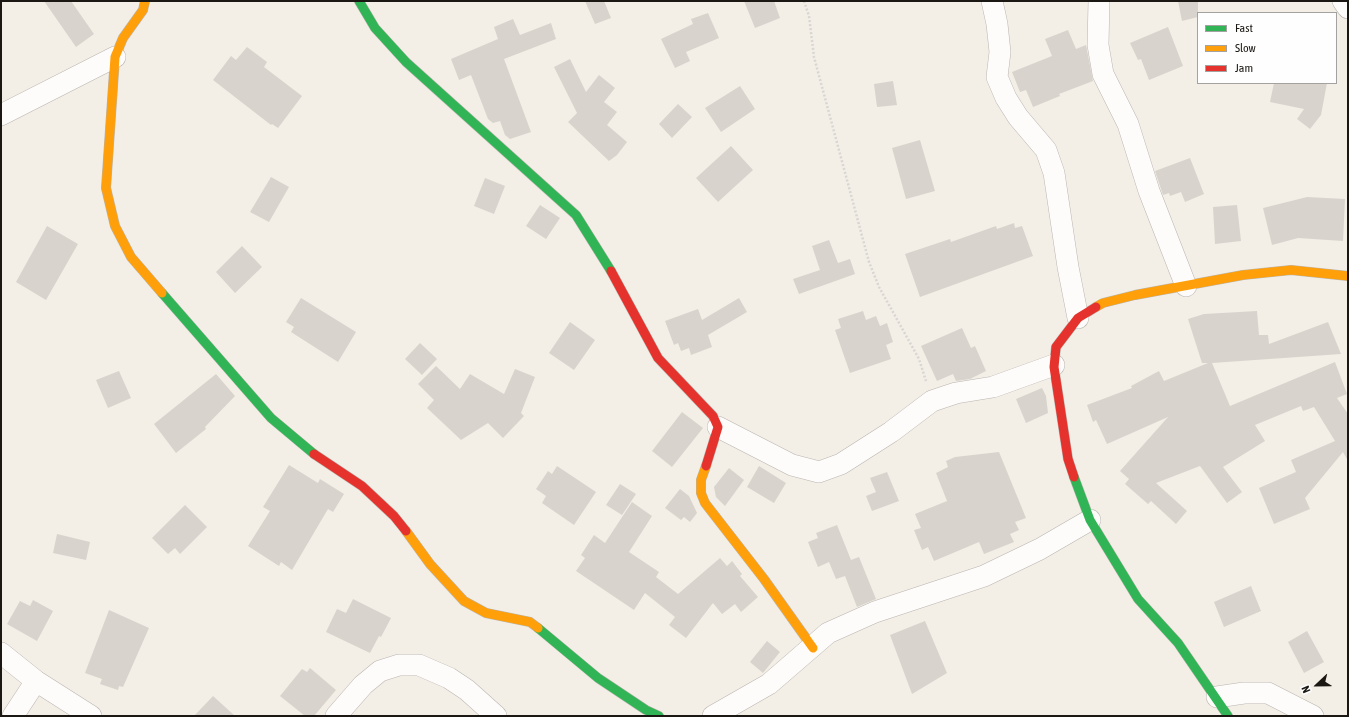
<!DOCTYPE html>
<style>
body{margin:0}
#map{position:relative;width:1349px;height:717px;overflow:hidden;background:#f3eee6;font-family:"Asap Condensed",sans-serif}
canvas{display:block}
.frame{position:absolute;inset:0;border:2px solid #1b1712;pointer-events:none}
.legend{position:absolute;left:1197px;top:12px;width:140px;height:72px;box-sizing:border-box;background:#fefefe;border:1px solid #a3a2a0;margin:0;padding:5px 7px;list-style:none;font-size:12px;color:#1b1712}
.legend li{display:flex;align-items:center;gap:8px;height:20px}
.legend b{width:20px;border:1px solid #a3a2a0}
.north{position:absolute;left:1297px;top:665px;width:40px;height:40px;-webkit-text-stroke:3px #fefefe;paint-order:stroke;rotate:248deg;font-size:11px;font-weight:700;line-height:16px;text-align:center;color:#1b1712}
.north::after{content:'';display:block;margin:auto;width:14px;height:18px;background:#1b1712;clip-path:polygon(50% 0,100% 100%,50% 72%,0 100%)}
</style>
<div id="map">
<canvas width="1349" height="717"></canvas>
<div class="frame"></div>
<ul class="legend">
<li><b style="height:5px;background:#30b455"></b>Fast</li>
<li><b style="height:5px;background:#ff9f0a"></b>Slow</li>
<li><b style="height:5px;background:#e5322d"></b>Jam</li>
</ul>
<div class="north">N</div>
</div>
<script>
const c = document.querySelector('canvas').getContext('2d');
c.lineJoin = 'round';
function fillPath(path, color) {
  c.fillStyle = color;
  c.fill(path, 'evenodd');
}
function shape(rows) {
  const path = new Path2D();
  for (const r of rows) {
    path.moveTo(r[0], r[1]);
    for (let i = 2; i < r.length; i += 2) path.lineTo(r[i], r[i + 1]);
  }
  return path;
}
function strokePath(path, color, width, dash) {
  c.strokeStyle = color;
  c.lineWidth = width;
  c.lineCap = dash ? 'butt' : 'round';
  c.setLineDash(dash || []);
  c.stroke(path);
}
fillPath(shape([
 [44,1,71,1,94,34,76,47],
 [585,1,604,1,611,18,595,24],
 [744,1,774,1,780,18,755,28],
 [1178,1,1198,1,1198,17,1182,21],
 [708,13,719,38,686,52,690,61,675,68,661,39,693,24,691,19],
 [513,19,520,35,551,23,556,39,504,59,531,132,510,139,505,135,500,121,493,123,488,119,471,75,459,80,451,59,498,39,494,27],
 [1168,27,1183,66,1149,80,1141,59,1138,60,1130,43],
 [1068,30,1076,49,1086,45,1093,81,1059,94,1060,96,1033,107,1026,90,1020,92,1012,72,1052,56,1045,39],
 [247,47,267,62,264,67,302,96,278,128,272,124,271,125,213,80,231,56,236,60],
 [570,59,586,92,599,75,615,88,604,102,617,112,607,125,627,142,617,155,609,161,568,122,577,113,554,67],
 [893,81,897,105,877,107,874,84],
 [1274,83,1327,83,1321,115,1310,129,1297,119,1304,109,1270,102],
 [740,86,755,109,721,132,705,108],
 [678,104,692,117,672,138,659,124],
 [920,140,935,191,906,199,892,148],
 [731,146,753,170,718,202,696,178],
 [1190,158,1204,194,1185,202,1181,192,1170,196,1169,193,1163,195,1155,171],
 [271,177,289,187,269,222,250,212],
 [485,178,505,186,494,214,474,206],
 [1307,197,1345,199,1343,241,1298,238,1272,245,1263,208],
 [540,205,560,218,546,239,526,226],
 [1237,205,1241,241,1215,244,1213,207],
 [1014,223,1015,228,1022,226,1033,256,920,297,905,254,950,239,951,242,996,226,997,229],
 [47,226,78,244,46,300,16,282],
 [829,240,838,263,850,259,855,274,799,294,793,279,820,270,812,246],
 [242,246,262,267,235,293,216,272],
 [301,298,356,332,338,362,291,332,294,327,286,322],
 [739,298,747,312,708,335,712,347,691,355,689,348,681,351,678,343,674,345,665,321,698,309,702,320],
 [863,311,866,320,876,316,880,326,887,323,893,342,886,345,891,359,850,373,835,330,841,328,838,319],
 [1257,311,1259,335,1268,335,1269,344,1328,322,1341,354,1212,363,1230,406,1335,362,1347,394,1337,398,1348,414,1348,461,1343,452,1305,498,1310,509,1274,524,1259,488,1296,472,1291,460,1335,441,1314,407,1303,411,1301,406,1255,425,1265,441,1223,467,1242,492,1227,503,1200,466,1156,483,1187,511,1176,524,1151,501,1148,504,1125,484,1129,479,1120,471,1168,417,1107,444,1096,420,1093,422,1087,405,1132,388,1131,386,1159,371,1164,381,1208,363,1202,363,1188,319,1204,314],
 [570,322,595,340,574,370,549,353],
 [962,328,971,348,975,346,986,371,970,379,956,381,953,374,937,381,921,346],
 [420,343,437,359,422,375,405,359],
 [436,366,460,389,470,374,504,394,515,369,535,377,521,413,524,416,503,438,488,423,461,440,427,408,434,400,418,384],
 [119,371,131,398,108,408,96,380],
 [216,374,235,396,205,427,206,429,176,453,154,424],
 [1042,388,1046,396,1048,413,1026,423,1016,399],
 [682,412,703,428,672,467,652,451],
 [999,452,1026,518,1015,522,1019,530,1010,534,1014,542,984,554,979,542,934,561,928,547,922,550,914,530,921,528,915,514,947,501,936,473,948,467,946,461,955,457],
 [289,465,318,483,320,479,344,494,333,512,328,509,292,570,281,562,279,566,248,546,270,511,263,507],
 [557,466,596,492,574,525,542,503,546,496,536,489,548,471,552,474],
 [759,466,786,483,774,503,747,487],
 [729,468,744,480,725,506,716,497,714,487],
 [887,472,899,501,872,511,866,496,876,492,870,478],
 [620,484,636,494,622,515,606,505],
 [680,489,689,496,697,513,690,522,684,517,681,520,665,508],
 [632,502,652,516,629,552,659,572,656,577,678,594,720,558,727,566,732,561,742,574,740,576,758,597,741,612,735,604,722,614,713,603,686,638,669,625,675,617,645,593,634,610,576,571,585,558,581,555,594,535,605,543],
 [185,505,207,527,180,554,175,548,168,554,152,538],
 [837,525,851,560,859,557,876,599,857,607,845,576,836,579,829,562,818,567,808,542,818,538,816,533],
 [57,534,90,542,86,560,53,553],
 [1251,586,1261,611,1224,627,1214,602],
 [353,599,391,618,381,637,379,636,370,653,326,632,337,609,346,613],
 [33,600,53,611,37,641,7,624,20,601,30,606],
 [109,610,149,628,123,687,119,686,118,690,100,684,102,679,85,673],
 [925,621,947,673,912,694,890,635],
 [1307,631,1324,662,1304,673,1288,642],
 [767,641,780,652,763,673,750,662],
 [310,668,336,690,314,716,305,716,280,696,302,669,307,672],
 [213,696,235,716,194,716]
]), '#d8d4cd');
const street = shape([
 [992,1,997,24,1000,52,997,77,1006,98,1018,117,1046,150,1054,173,1068,267,1078,318],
 [1099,1,1098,45,1103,74,1128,124,1149,191,1186,286],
 [1343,1,1348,8],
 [1,115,115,57],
 [718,427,792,465,819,472,841,464,891,432,932,401,956,393,993,387,1054,365],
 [1,653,36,681,91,716],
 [1217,697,1244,693,1268,693,1313,716],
 [13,716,36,681],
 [336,716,363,685,380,671,399,665,419,665,449,678,467,690,496,716],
 [713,716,769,684,828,633,875,612,984,576,1040,549,1090,520]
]);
const fast = shape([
 [359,1,375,28,406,62,576,215,611,271],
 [162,293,271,418,314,454],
 [1074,477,1090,520,1138,599,1178,643,1228,716],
 [538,628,598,678,646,710,659,716]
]);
const slow = shape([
 [145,1,143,10,123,38,115,57,106,188,115,226,131,257,162,293],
 [1096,307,1103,303,1135,295,1243,275,1291,270,1348,276],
 [706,466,701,480,701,493,705,503,764,579,813,648],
 [406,531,430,564,464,601,486,613,530,622,538,628]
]);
const jam = shape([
 [611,271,658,358,713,416,718,427,706,466],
 [314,454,362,486,394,516,406,531],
 [1074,477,1068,459,1054,367,1056,347,1078,318,1096,307]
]);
strokePath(street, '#b9b5af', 22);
strokePath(fast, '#b9b5af', 10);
strokePath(slow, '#b9b5af', 10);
strokePath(jam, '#b9b5af', 10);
strokePath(shape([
 [804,1,809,16,814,57,869,262,879,287,919,359,926,381]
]), '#d8d6d3', 2.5, [2, 2]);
strokePath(street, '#fdfcfb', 21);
strokePath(fast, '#30b455', 9);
strokePath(slow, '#ff9f0a', 9);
strokePath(jam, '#e5322d', 9);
</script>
